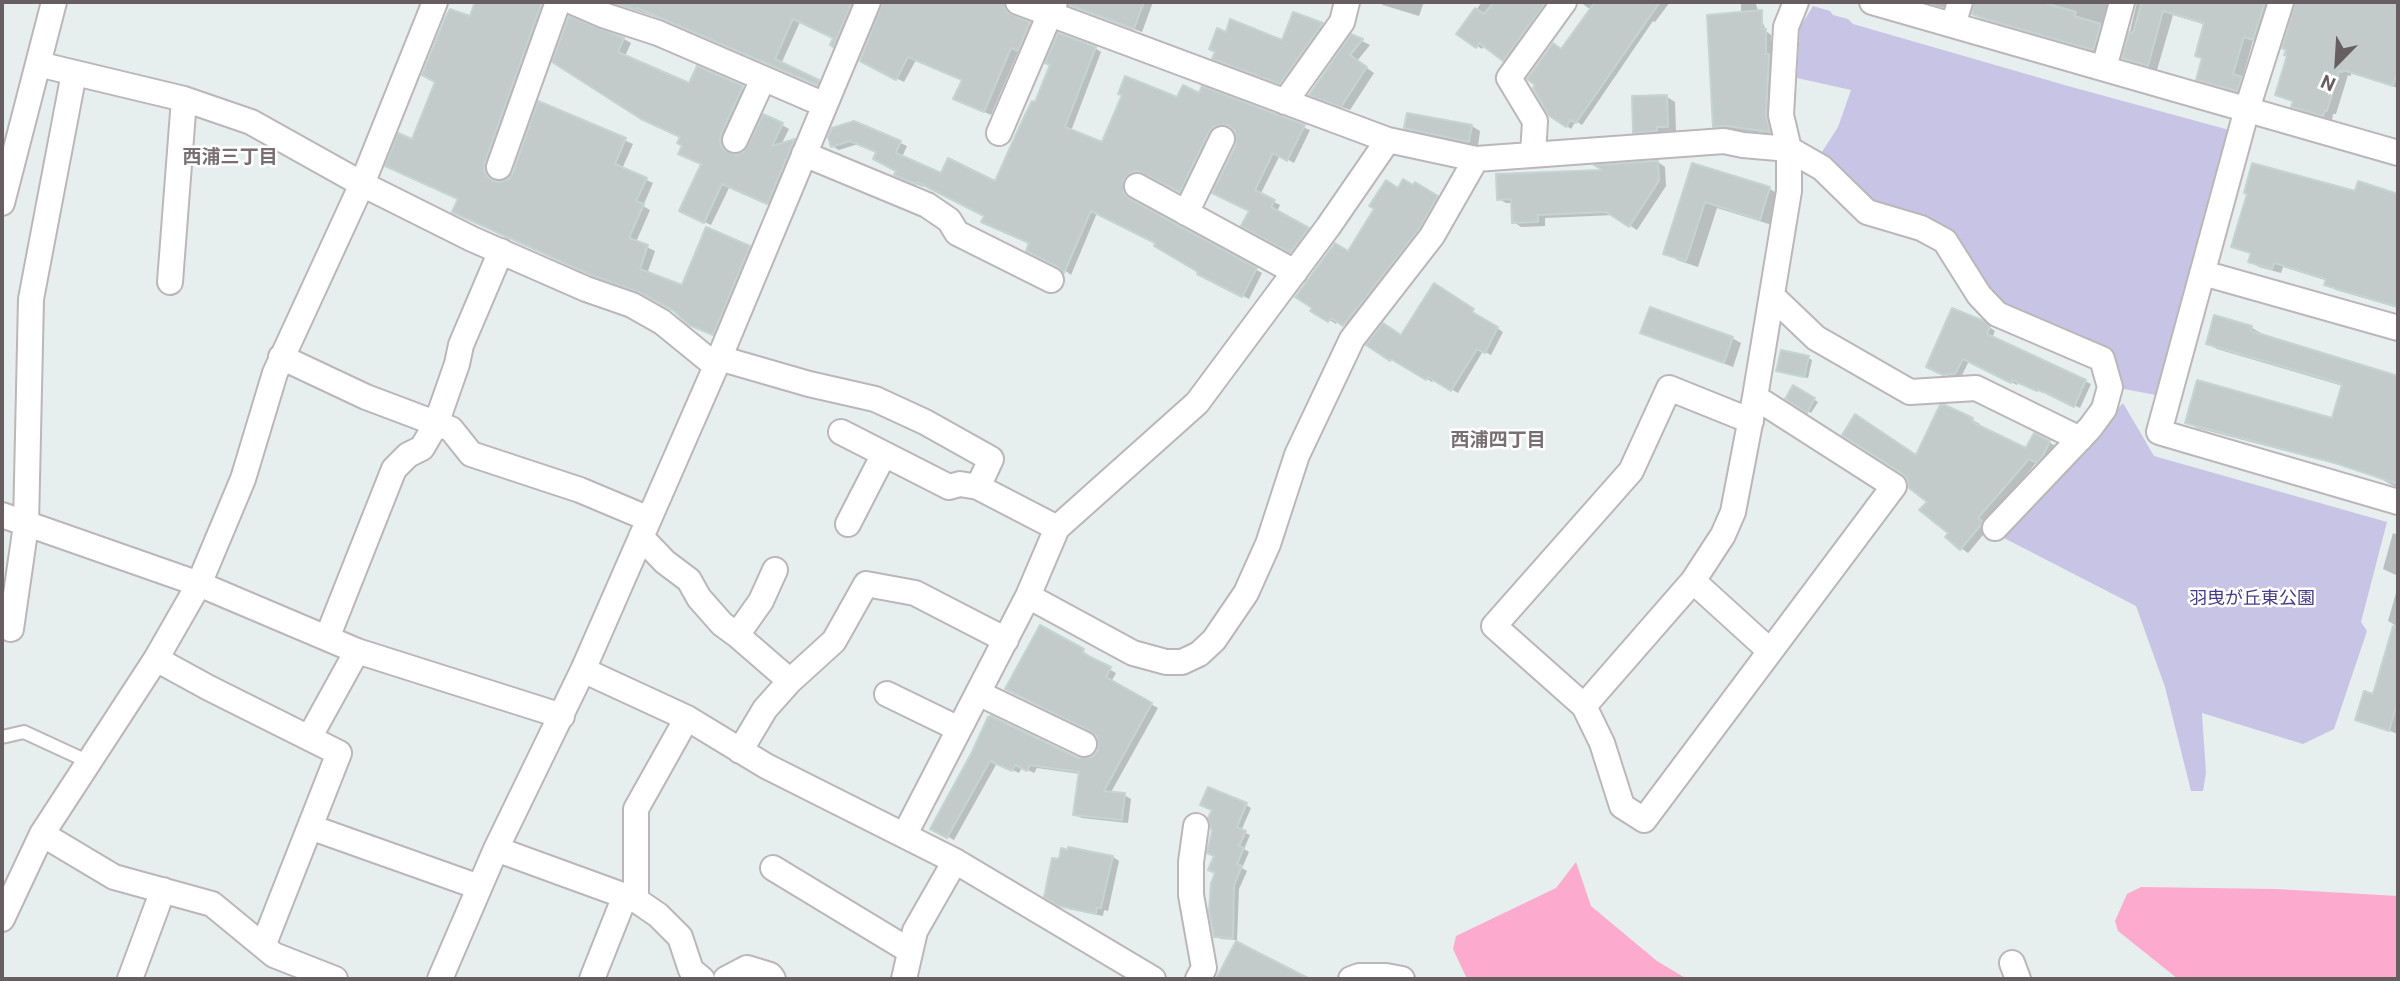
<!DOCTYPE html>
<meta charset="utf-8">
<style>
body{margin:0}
#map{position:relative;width:2400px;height:981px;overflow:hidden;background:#e6efee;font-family:Roboto,sans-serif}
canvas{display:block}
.frame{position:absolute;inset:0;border:4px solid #665e60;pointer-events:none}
.north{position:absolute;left:2302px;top:28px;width:70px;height:70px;-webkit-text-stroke:5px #fff;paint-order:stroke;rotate:204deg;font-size:19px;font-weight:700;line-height:28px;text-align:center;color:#665e60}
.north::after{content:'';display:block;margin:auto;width:24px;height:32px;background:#665e60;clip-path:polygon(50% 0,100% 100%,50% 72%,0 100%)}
</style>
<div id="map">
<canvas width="2400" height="981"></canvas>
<div class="frame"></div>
<div class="north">N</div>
</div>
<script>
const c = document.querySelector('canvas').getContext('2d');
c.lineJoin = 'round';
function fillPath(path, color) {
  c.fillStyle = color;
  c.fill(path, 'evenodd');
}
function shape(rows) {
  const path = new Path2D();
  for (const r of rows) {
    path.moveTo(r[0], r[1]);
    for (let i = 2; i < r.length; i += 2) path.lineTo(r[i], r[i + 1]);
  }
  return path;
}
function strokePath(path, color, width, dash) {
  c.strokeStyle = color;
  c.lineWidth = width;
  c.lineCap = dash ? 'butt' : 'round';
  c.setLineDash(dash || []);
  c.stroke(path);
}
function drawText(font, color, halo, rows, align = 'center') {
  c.font = font + ' Roboto,"Noto Sans JP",sans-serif';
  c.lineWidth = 5;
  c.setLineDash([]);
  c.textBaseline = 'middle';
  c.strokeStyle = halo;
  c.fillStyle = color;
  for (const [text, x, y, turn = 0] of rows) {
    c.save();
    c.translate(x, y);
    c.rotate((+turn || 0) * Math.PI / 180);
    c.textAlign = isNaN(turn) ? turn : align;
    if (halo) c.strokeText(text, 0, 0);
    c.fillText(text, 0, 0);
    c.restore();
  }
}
fillPath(shape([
 [1813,6,1830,11,1833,15,1848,19,1853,24,2068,86,2233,131,2156,395,2124,389,2110,350,2001,303,1952,238,1871,206,1820,155,1838,127,1851,90,1797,78,1800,27],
 [2123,403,2154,456,2387,522,2361,622,2367,631,2334,729,2303,744,2202,713,2206,773,2203,791,2191,791,2165,687,2136,606,2000,536]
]), '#c8c4e6');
fillPath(shape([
 [1576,862,1591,906,1657,961,1687,979,1467,979,1453,949,1456,936,1556,888],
 [2141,887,2275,889,2398,896,2398,979,2178,979,2118,931,2115,921,2127,894]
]), '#fcaace');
fillPath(shape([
 [477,2,530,2,548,10,492,176,495,183,503,183,510,179,539,103,633,144,622,169,653,183,643,206,650,210,636,242,655,251,647,274,683,287,749,248,756,252,720,338,699,328,675,310,647,295,601,279,462,216,459,199,413,142],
 [611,2,861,2,841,49,832,45,835,38,800,22,781,64,819,81,826,85,825,88,673,23],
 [883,2,1011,2,1013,16,1036,28,1025,53,1019,50,991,115,963,102,963,80,916,60,904,82,862,60,884,7],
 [1070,2,1153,2,1142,32,1078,8],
 [1379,2,1424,2,1419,16,1383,5],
 [1482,2,1554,2,1509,62,1484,45,1482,49,1459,33],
 [1580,2,1670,2,1655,22,1653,21,1582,125,1576,121,1571,129,1550,114,1562,51,1591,10],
 [1741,2,1755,2,1766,31,1771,35,1771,58,1774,60,1775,134,1721,129,1715,126,1741,16],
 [1923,2,1956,2,1952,10],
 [1975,2,2118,2,2103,54,1983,18,1974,13],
 [2137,2,2270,2,2263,44,2253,41,2242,79,2250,84,2246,95,2207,84,2198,79,2204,59,2206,25,2173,15,2157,70,2133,63,2124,57],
 [2298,2,2398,2,2398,88,2351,73,2351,76,2348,75,2336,114,2333,114,2332,120,2302,111,2294,106,2295,102,2277,95,2289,56,2288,50,2284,48],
 [1294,14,1328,29,1287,86,1221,62,1283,42],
 [570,19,624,39,631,43,625,56,690,85,698,68,749,92,727,147,733,156,745,153,782,125,789,129,781,145,794,141,801,144,775,207,730,186,711,225,688,214,703,164,685,145,682,137],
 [1352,36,1370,45,1357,61,1374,73,1350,110,1319,99],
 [1095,48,1101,52,1071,131,1103,145,1177,100,1200,95,1203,89,1310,130,1294,163,1280,155,1260,195,1280,205,1277,212,1314,232,1298,255,1244,225,1251,211,1215,192,1239,139,1236,130,1229,127,1221,129,1186,194,1145,174,1137,176,1128,192,1131,200,1136,204,1262,273,1249,299,1200,273,1200,272,1158,243,1097,213,1071,275,1031,243,986,216,924,184,923,187,903,178,878,152,858,144,839,150,832,146,854,123,907,146,902,157,942,175,996,184,1036,105],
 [1667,97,1675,102,1676,131,1665,131,1665,135,1644,137,1635,132],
 [1472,126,1480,131,1478,146,1415,132,1406,127],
 [1658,162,1665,167,1666,186,1637,230,1614,215,1545,218,1545,226,1521,227,1514,222,1513,203,1506,203,1499,199,1608,171],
 [1693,165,1770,189,1781,196,1772,225,1717,208,1698,267,1677,260,1666,253],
 [2359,183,2398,196,2398,308,2336,290,2326,285,2328,281,2283,267,2281,273,2259,267,2250,261,2252,254,2233,246,2356,193],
 [1415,184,1443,201,1351,328,1338,320,1336,324,1313,310,1349,253,1398,190,1413,187],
 [1434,286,1503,332,1491,355,1483,351,1458,393,1434,379,1432,382,1398,361,1396,362,1368,345,1402,337],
 [1989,327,1995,331,1992,338,2091,384,2080,408,2044,391,2043,393,2018,382,2017,385,1969,361,1961,377,1951,377,1931,368],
 [2252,328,2261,333,2260,336,2398,377,2398,488,2381,479,2347,467,2197,428,2187,422,2333,420,2343,386,2217,349,2208,344],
 [1642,332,1732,338,1741,343,1733,367],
 [1808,358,1812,360,1808,378,1782,372],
 [1794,387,1818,402,1811,413,1788,398],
 [1972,420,1980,424,1979,427,2027,450,2049,442,2057,447,2045,466,2037,462,1985,523,1988,529,1968,553,1961,548,1929,501,1917,457],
 [2393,533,2398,535,2398,576,2383,569],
 [2398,586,2398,734,2357,719,2374,696,2395,625,2388,621],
 [1040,628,1089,655,1088,658,1116,673,1111,682,1158,708,1110,794,1124,795,1131,799,1128,823,1082,818,1075,815,1080,774,1037,768,1034,773,1022,767,1019,773,997,763,954,840,933,828,973,753,1078,759,1093,758,1099,750,1098,735],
 [1246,805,1251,808,1241,831,1250,835,1244,849,1249,852,1242,868,1247,871,1239,889,1237,940,1221,939,1215,936,1213,884],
 [1070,849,1113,857,1119,861,1108,911,1104,910,1103,916,1068,909,1046,896]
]), '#0003');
const building = shape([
 [475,2,542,2,485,162,484,169,487,176,493,181,501,182,508,179,513,173,538,101,626,138,615,164,647,178,636,201,644,204,629,238,648,245,640,269,682,285,706,227,750,246,713,335,689,325,674,311,639,292,591,275,452,212,458,199,385,166,398,133,412,139,435,82,422,75,445,18,450,9,470,16,475,2],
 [610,2,852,2,833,47,830,45,833,38,793,19,775,59,819,80,817,85,637,8,636,10,610,2],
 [883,2,1004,2,1007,12,1030,22,1018,51,1011,48,984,112,953,99,962,80,908,57,896,80,860,61,883,2],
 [1070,2,1144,2,1134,29,1069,5,1070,2],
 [1494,2,1546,2,1503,61,1479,43,1476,48,1456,34,1475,8,1484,14,1494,2],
 [1595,2,1660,2,1576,123,1570,120,1566,127,1548,115,1533,88,1535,85,1527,79,1553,43,1561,49,1595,2],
 [1974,2,2041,2,2076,12,2074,16,2101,24,2093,50,1985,19,1972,14,1974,2],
 [2142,2,2265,2,2253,40,2244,37,2233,74,2242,77,2237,91,2196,80,2202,58,2195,56,2204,23,2163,11,2148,66,2122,58,2129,32,2133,33,2142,2],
 [2295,2,2398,2,2398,69,2393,86,2343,70,2342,72,2339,71,2327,111,2325,110,2323,116,2291,107,2293,101,2275,95,2287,56,2284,55,2286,50,2282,48,2295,2],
 [1762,10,1762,29,1766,29,1766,54,1769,54,1766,115,1770,132,1727,126,1713,127,1707,15,1762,10],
 [1293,12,1323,23,1280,84,1212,59,1215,52,1209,49,1217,28,1226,32,1230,19,1282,40,1293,12],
 [569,16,624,38,618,52,689,83,697,66,743,86,721,134,720,142,723,149,736,155,744,152,763,114,783,123,772,146,795,139,767,204,722,184,704,223,679,211,701,164,678,154,682,146,677,143,680,137,641,119,552,62,569,16],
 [1058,33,1096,47,1065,127,1102,142,1122,95,1118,94,1125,76,1177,97,1183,85,1199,93,1202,86,1305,125,1287,161,1273,153,1255,190,1275,200,1271,207,1309,228,1290,253,1241,226,1249,211,1212,193,1236,145,1235,131,1228,125,1214,126,1209,132,1180,192,1137,171,1130,173,1124,180,1124,193,1130,199,1257,268,1242,297,1197,274,1198,272,1154,246,1155,243,1091,211,1064,273,1058,267,1026,251,1029,243,981,222,984,216,917,182,916,184,894,175,896,171,873,159,876,152,850,141,831,147,828,137,832,128,854,121,901,141,896,153,941,173,948,158,995,181,1023,119,1032,101,1035,102,1050,65,1045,63,1058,33],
 [1351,34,1363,39,1350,55,1367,67,1341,107,1309,95,1351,34],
 [1667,95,1668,127,1657,127,1657,131,1633,133,1632,96,1667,95],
 [1407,113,1472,125,1469,142,1404,128,1407,113],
 [1658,161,1659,181,1629,227,1606,212,1538,215,1538,222,1512,223,1511,199,1497,200,1496,174,1602,170,1594,165,1658,161],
 [1692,163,1770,187,1760,220,1705,202,1686,261,1663,254,1692,163],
 [2252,163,2355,191,2358,181,2398,194,2398,307,2324,285,2326,279,2274,263,2272,269,2248,262,2251,253,2231,247,2247,194,2244,193,2252,163],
 [1403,179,1413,185,1415,182,1438,196,1420,228,1343,326,1331,318,1328,322,1310,311,1312,308,1295,297,1335,243,1348,251,1374,209,1369,206,1386,180,1398,188,1403,179],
 [1434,283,1474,309,1472,312,1498,327,1485,353,1477,349,1451,391,1428,377,1426,380,1391,359,1390,361,1366,345,1383,323,1401,335,1434,283],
 [1650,307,1733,337,1724,363,1640,333,1650,307],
 [1952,308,1984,321,1990,327,1987,334,2086,380,2074,407,2038,389,2037,391,2012,380,2011,383,1963,359,1955,374,1943,375,1926,367,1952,308],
 [2214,315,2252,326,2251,331,2398,376,2398,484,2335,463,2185,423,2197,380,2332,418,2342,384,2206,344,2214,315],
 [1781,350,1809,356,1804,377,1776,371,1781,350],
 [1793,385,1815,398,1807,413,1785,399,1793,385],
 [1940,405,1945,405,1973,418,1972,422,2026,448,2034,433,2050,441,2043,456,2037,463,2029,459,1978,518,1982,521,1981,525,1960,550,1945,537,1948,533,1919,510,1927,502,1909,488,1908,480,1903,474,1842,435,1855,414,1916,455,1940,405],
 [1040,625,1084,649,1082,653,1111,667,1106,677,1152,703,1104,791,1125,793,1122,820,1073,815,1079,772,1030,765,1027,771,1015,765,1012,771,990,761,947,838,930,829,972,752,988,717,991,716,1078,758,1092,757,1098,750,1097,736,1090,731,1005,689,1040,625],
 [2393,626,2398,627,2398,700,2389,731,2355,720,2364,691,2373,694,2393,626],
 [1208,787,1247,803,1237,827,1246,831,1239,846,1244,848,1237,864,1242,866,1234,885,1233,938,1214,937,1209,911,1211,883,1215,873,1208,870,1214,856,1207,853,1212,831,1208,818,1212,810,1200,805,1208,787],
 [1068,847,1113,856,1101,908,1097,908,1096,914,1059,906,1044,897,1052,858,1059,859,1061,848,1068,850,1068,847],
 [1236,941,1253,950,1310,979,1216,979,1236,941]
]);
fillPath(building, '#c2cbc9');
strokePath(building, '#c5d4d1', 2);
const service = shape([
 [2,737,24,732,89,762]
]);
const minor = shape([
 [573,2,603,15,658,33,825,105],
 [1018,2,1388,140,1476,159,1724,141,1743,145,1789,149,1781,115,1786,27,1796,2],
 [1872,2,2398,153],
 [2281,2,2247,109,2159,432,2398,502],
 [1953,25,1960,2],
 [38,64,184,99,251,122,362,184,472,239,586,289,632,305,662,322,716,366],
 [2104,68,2122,2],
 [1285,102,1342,22,1347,2],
 [999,133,1055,2],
 [735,140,763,79],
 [804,154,927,205,949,220,957,233,1051,280],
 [1533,154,1535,121,1509,78,1564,2],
 [499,167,558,2],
 [1137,186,1295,272],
 [2,203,54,2],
 [1186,213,1222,139],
 [2203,273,2398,328],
 [170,282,184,99],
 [1772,296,1816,338,1910,392,1976,388,2080,439],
 [281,357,366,397,451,429,471,454,580,490,649,519],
 [719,358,809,384,875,399,925,422,991,459,978,487,1057,528],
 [1751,421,1669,388,1631,471,1494,626,1584,706,1602,743,1622,806,1644,820,1894,486,1755,397],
 [841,432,949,487,960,484,978,487],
 [2,515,199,584,357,651,562,716],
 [848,524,884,454],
 [641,537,665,562,689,580,699,598,722,624,737,635,761,601,775,570],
 [1693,581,1770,651],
 [1028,596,1057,528,1197,403,1328,227,1388,140],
 [11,629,26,525,31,299,74,73],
 [737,635,790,681],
 [327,638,394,469,408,455,422,448,436,424,457,364,461,345,501,251],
 [156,659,209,688,339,753,263,946],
 [583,670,687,718,766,766,955,861,1153,979],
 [978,693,1084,744],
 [887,694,959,729],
 [1584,706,1693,581,1723,535,1733,512,1755,397,1789,191,1789,149,1822,168,1867,212,1921,228,1945,241,1979,295,1997,314,2102,359,2110,387,2104,409,2090,428,1995,528],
 [309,738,357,651],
 [740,751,765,709,790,681,834,641,866,584,915,593,1006,640],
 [1196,826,1191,862,1191,895,1204,968,1198,979],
 [310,827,479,887],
 [42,834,114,877,212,904,274,955,335,979],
 [905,834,1028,596,1133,653,1166,662,1182,662,1199,654,1214,640,1246,593,1268,544,1297,455,1352,339,1432,236,1476,159],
 [496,849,636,900,658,915,680,937,691,970,702,979],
 [773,868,910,951],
 [636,900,636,809,687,718],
 [2,919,42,834,156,659,199,584,243,479,275,373,362,184,435,2],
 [2012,963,2018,979],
 [130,979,163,890],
 [440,979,496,849,583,670,716,366,868,2],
 [592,979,625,896],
 [726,979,747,968,770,975,773,979],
 [904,979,915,931,955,861],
 [1351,979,1359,976,1386,976,1402,979]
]);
strokePath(service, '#bcb6b8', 16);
strokePath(minor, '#bcb6b8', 28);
strokePath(service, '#fff', 12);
strokePath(minor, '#fff', 24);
drawText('18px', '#473a89', '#fff', [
 ["羽曳が丘東公園",2252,599]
]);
drawText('bold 19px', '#786f72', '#fff', [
 ["西浦三丁目",230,158],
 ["西浦四丁目",1498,441]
]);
</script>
